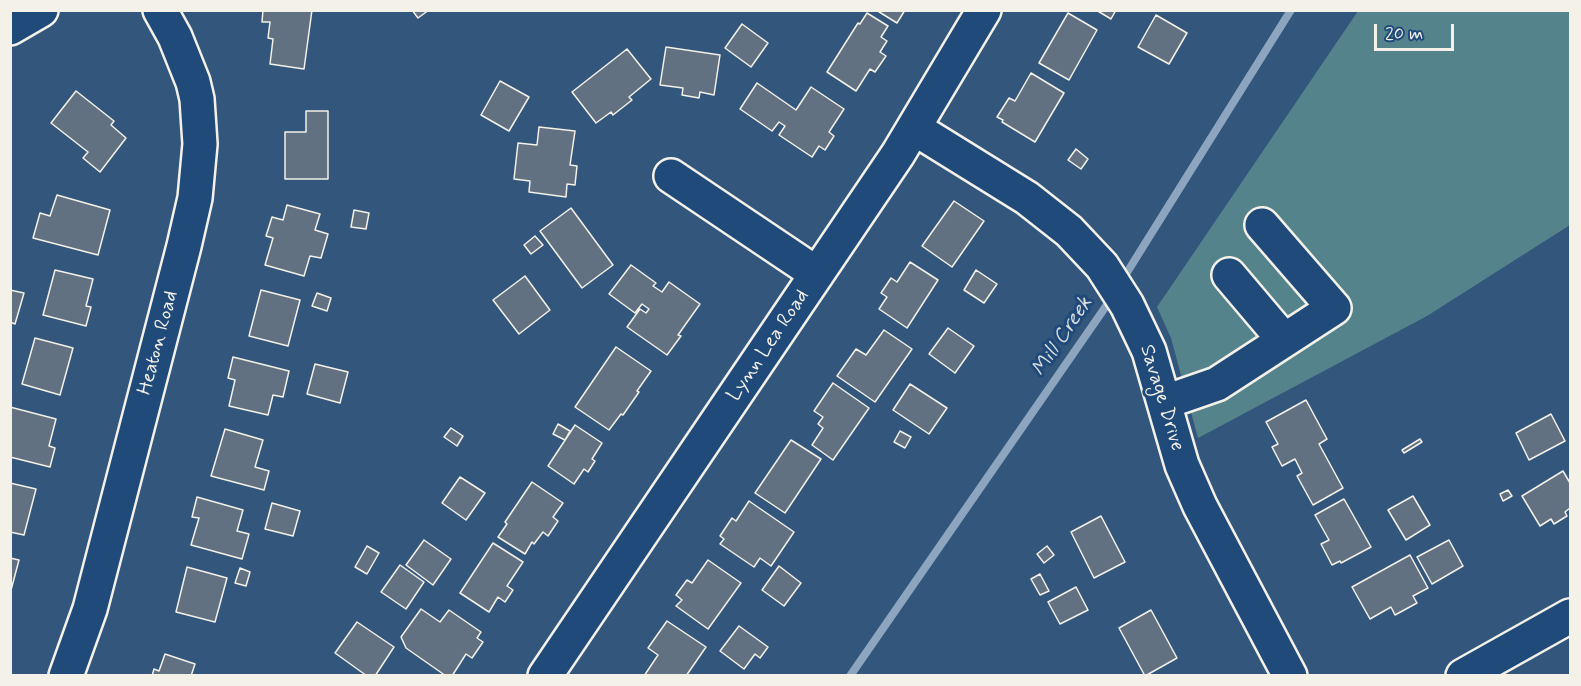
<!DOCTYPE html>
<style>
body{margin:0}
#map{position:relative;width:1581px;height:686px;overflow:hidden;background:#33567c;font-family:Mynerve,sans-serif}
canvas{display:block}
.frame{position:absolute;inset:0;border:12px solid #f4f1e8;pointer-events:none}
.scale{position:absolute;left:1374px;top:24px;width:80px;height:27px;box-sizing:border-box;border:3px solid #f4f1e8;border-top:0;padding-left:8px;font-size:18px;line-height:21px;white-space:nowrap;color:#f4f1e8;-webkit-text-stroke:4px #1f4a7a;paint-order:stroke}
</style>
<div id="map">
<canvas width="1581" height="686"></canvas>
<div class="frame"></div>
<div class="scale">20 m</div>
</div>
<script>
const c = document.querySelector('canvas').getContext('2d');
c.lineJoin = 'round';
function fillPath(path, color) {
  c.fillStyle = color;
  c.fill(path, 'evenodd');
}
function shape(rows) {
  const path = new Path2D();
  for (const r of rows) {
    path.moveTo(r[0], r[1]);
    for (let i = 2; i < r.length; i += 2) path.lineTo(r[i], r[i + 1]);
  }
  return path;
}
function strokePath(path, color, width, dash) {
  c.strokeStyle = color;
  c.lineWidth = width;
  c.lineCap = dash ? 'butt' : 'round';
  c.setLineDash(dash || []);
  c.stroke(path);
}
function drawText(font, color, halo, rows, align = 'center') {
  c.font = font + ' Mynerve,sans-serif';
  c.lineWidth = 6;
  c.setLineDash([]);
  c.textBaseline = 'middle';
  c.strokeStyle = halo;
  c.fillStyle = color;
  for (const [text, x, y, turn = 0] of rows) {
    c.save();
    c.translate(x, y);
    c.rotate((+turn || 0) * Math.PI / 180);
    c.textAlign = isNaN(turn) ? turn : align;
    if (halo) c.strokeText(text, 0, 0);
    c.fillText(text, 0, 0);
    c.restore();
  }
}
fillPath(shape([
 [1358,11,1570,11,1570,225,1427,316,1198,438,1171,338,1157,307]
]), '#55838c');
strokePath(shape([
 [1121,282,1291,10],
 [850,676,1113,296]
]), '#8da5be', 8);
const building = shape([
 [263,10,312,10,304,69,270,64,273,39,268,38,270,22,262,22,263,10],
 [412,10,429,10,418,18,412,10],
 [876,10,905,10,897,23,876,10],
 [1096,10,1116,10,1111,19,1096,10],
 [867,13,888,26,881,37,887,41,880,52,886,56,875,72,870,69,856,91,827,72,858,23,860,24,867,13],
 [1068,13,1097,30,1069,80,1039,63,1068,13],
 [1156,15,1187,33,1169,64,1138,47,1156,15],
 [742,24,768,43,751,67,725,48,742,24],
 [666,47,720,55,714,95,700,92,699,98,682,95,683,88,660,85,666,47],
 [627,49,651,79,629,97,632,100,613,115,611,112,596,123,572,92,627,49],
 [1031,73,1064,93,1035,142,1002,122,1003,120,997,117,1009,98,1015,101,1031,73],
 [500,81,529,97,509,131,481,115,500,81],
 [757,83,796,110,811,87,844,109,829,132,834,136,825,150,819,146,812,157,779,135,785,126,779,122,772,131,740,109,757,83],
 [76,91,114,121,111,125,126,138,100,172,83,158,88,152,51,123,76,91],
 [306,111,328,111,328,179,285,179,285,132,306,132,306,111],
 [539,127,575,131,570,165,577,166,575,185,567,184,566,197,529,192,530,181,514,179,518,143,537,145,539,127],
 [1076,149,1088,159,1081,169,1068,160,1076,149],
 [57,195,110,210,98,255,33,238,40,213,50,216,57,195],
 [954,201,984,221,952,267,922,246,954,201],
 [287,205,320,214,315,230,328,234,321,258,310,256,304,276,265,265,273,238,266,236,272,217,283,220,287,205],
 [571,208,613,265,582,288,540,231,571,208],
 [354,210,369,213,366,229,351,227,354,210],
 [535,236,543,245,531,254,524,245,535,236],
 [910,262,938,280,907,328,879,309,887,297,881,293,891,278,897,282,910,262],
 [631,265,656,283,653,286,662,292,669,282,700,304,678,335,681,336,667,355,627,327,640,309,646,313,649,309,642,304,635,313,609,294,631,265],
 [55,270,93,279,86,306,91,307,86,326,43,315,55,270],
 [976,270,997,284,984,303,964,290,976,270],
 [525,276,550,310,519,334,493,300,525,276],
 [10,290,24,293,15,324,10,322,10,290],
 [261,290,300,300,288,346,249,336,261,290],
 [317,293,331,298,327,311,312,306,317,293],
 [948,328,974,346,955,373,929,354,948,328],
 [884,330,912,349,875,402,837,376,856,349,866,355,884,330],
 [35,338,73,348,60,395,22,384,35,338],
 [616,347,651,371,637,391,639,392,623,415,621,414,609,430,575,407,616,347],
 [233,357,289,371,283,397,273,395,268,415,229,406,235,380,228,378,233,357],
 [315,364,348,372,340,403,307,394,315,364],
 [833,383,869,408,833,460,812,445,823,428,818,424,823,417,814,411,833,383],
 [910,384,947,408,929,434,893,410,910,384],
 [1306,400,1327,439,1319,444,1343,488,1313,505,1297,476,1302,473,1295,459,1282,466,1272,447,1278,444,1266,422,1306,400],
 [10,407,56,419,49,446,55,448,50,467,10,457,10,407],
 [1551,414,1565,441,1529,460,1516,433,1551,414],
 [558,424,570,431,565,440,553,434,558,424],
 [575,425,602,443,592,459,595,461,588,472,584,469,574,484,548,466,575,425],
 [451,428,463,436,457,446,444,437,451,428],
 [225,429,263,440,255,467,269,471,264,490,211,476,225,429],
 [900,431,911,437,905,448,894,442,900,431],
 [1420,439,1422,442,1404,453,1402,450,1420,439],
 [791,440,821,459,785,513,755,493,791,440],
 [1563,471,1570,483,1570,508,1565,512,1567,516,1554,524,1551,519,1540,526,1522,496,1563,471],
 [460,477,485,493,466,520,442,503,460,477],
 [532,482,563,503,553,517,558,521,548,536,543,532,534,544,532,542,525,554,498,537,507,524,505,522,532,482],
 [10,483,36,489,24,535,10,532,10,483],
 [1508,490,1512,496,1503,501,1500,494,1508,490],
 [1413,496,1430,525,1406,540,1388,510,1413,496],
 [197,497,243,510,237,531,249,534,242,559,191,545,199,518,192,517,197,497],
 [1344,499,1371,547,1341,563,1340,561,1332,565,1321,544,1329,540,1315,515,1344,499],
 [749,501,794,532,771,566,760,558,754,567,720,544,724,539,720,536,732,518,736,521,749,501],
 [272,503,300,511,293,536,265,529,272,503],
 [1101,516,1125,562,1094,578,1071,532,1101,516],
 [424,540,451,559,433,585,406,565,424,540],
 [1449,540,1463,566,1432,584,1417,557,1449,540],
 [493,543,523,562,507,586,513,590,505,602,498,597,489,612,460,593,493,543],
 [367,546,379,553,367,574,355,567,367,546],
 [1047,546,1054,555,1044,563,1037,554,1047,546],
 [1410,555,1428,588,1413,596,1417,603,1395,615,1391,607,1370,619,1352,587,1410,555],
 [10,558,19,560,10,594,10,558],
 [708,560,741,583,708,629,676,606,682,600,676,595,687,580,692,583,708,560],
 [400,565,424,582,406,609,381,592,400,565],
 [779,566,801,583,784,606,762,590,779,566],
 [187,567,227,578,215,622,176,612,187,567],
 [240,568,250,572,246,586,235,583,240,568],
 [1040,574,1049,591,1040,595,1031,579,1040,574],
 [1076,587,1088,610,1060,624,1048,602,1076,587],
 [421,609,440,622,449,610,481,632,477,638,483,642,472,658,466,654,452,676,446,676,406,648,401,637,421,609],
 [1151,610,1177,658,1145,676,1119,628,1151,610],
 [667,621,706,647,686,676,644,676,658,655,648,648,667,621],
 [357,622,394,647,375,676,367,676,335,653,357,622],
 [739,626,768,647,760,658,755,654,744,669,720,651,739,626],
 [165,654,195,664,191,676,152,676,154,669,159,671,165,654]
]);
fillPath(building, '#617181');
strokePath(building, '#f4f1e8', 1.5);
const minor = shape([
 [10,28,41,10],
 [914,128,1027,198,1069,231,1102,266,1127,305,1149,351,1182,465,1200,506,1290,676],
 [671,176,817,274],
 [1229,275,1284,340],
 [1165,402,1217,384,1334,308,1262,225],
 [66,676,90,609,184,246,195,198,200,144,197,99,193,82,175,37,160,10],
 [545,676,898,154,984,10],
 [1463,676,1570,616]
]);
strokePath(minor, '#f4f1e8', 38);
strokePath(minor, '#1f4a7a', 33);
drawText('20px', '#f4f1e8', '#1f4a7a', [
 ["Heaton Road",159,343,-75],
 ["Lynn Lea Road",769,346,-56],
 ["Savage Drive",1161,398,73]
]);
drawText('italic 21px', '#dadede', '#1f4a7a', [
 ["Mill Creek",1063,337,-56]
]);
</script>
